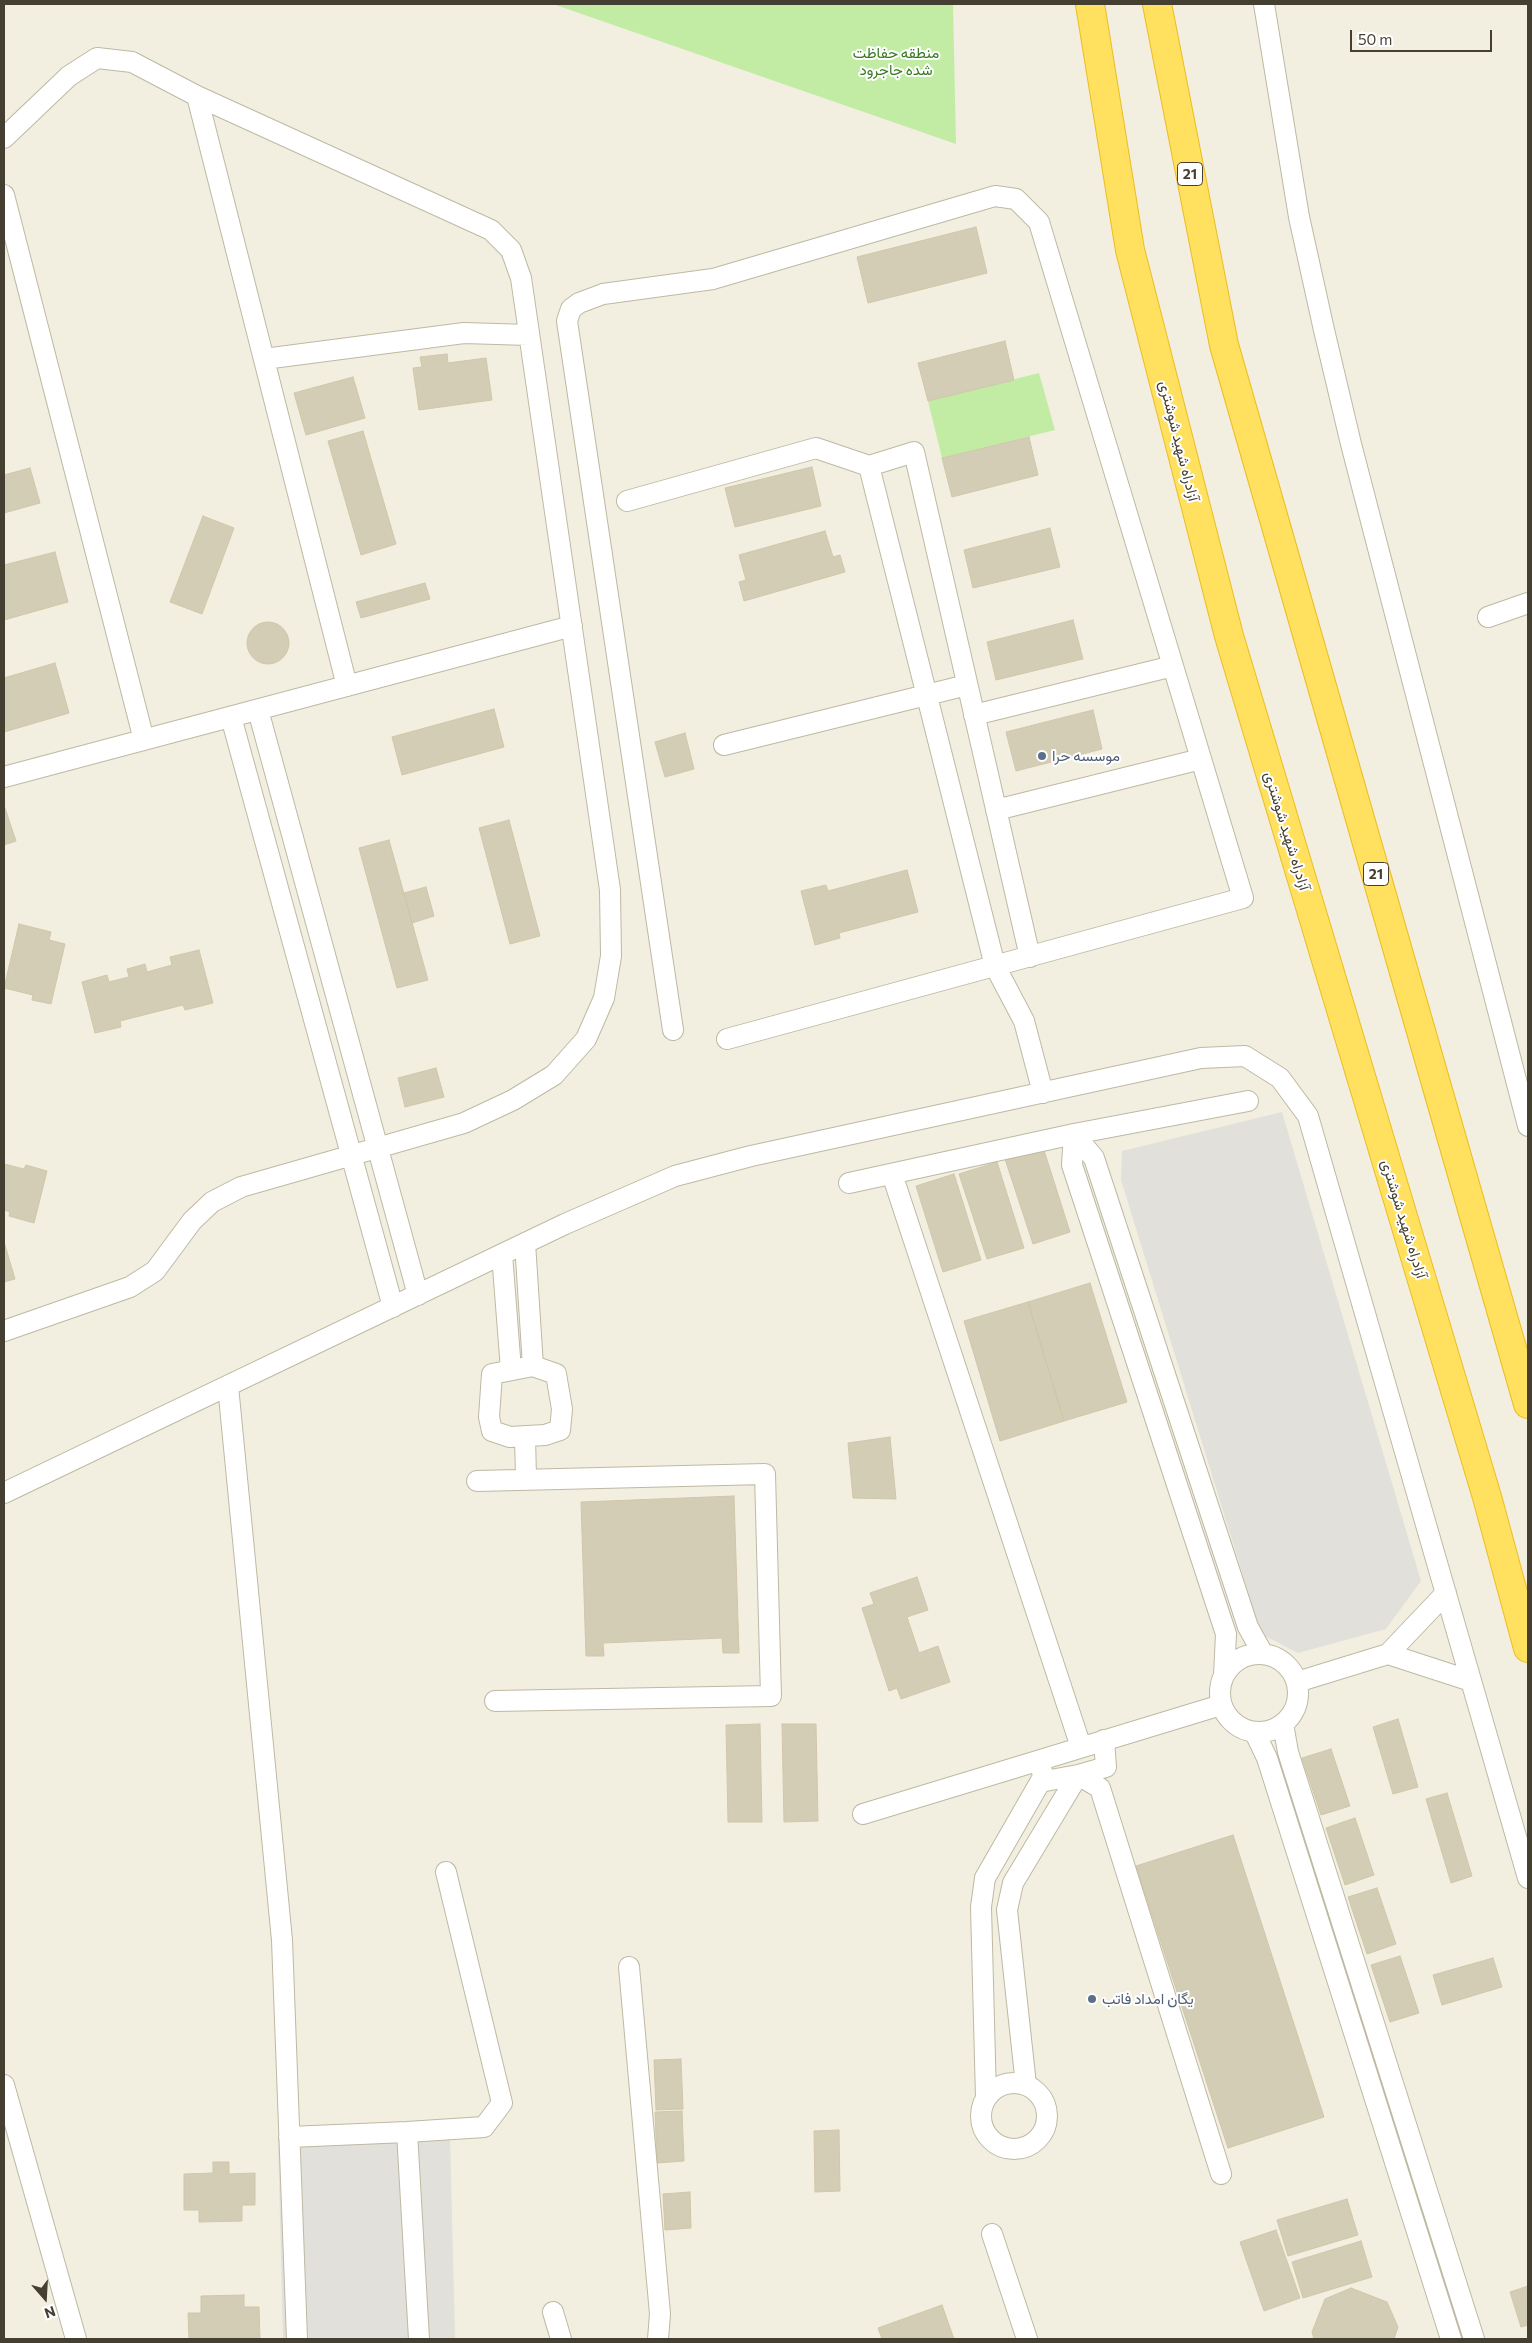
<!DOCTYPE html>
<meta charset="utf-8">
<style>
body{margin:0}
#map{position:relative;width:1532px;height:2343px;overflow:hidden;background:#f2efe0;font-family:Commissioner,sans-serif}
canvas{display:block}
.frame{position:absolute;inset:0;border:5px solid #443f31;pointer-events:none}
.north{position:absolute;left:20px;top:2273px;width:50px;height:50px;-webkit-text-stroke:4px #fff;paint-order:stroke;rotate:161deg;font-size:14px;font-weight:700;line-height:20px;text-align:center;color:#443f31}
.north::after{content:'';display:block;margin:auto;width:18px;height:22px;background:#443f31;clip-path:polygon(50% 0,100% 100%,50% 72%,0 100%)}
.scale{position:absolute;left:1350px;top:30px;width:142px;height:22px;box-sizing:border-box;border:2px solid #443f31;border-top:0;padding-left:6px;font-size:15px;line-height:18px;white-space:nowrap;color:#443f31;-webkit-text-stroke:4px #fff;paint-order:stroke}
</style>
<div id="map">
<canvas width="1532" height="2343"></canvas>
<div class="frame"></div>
<div class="north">N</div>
<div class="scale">50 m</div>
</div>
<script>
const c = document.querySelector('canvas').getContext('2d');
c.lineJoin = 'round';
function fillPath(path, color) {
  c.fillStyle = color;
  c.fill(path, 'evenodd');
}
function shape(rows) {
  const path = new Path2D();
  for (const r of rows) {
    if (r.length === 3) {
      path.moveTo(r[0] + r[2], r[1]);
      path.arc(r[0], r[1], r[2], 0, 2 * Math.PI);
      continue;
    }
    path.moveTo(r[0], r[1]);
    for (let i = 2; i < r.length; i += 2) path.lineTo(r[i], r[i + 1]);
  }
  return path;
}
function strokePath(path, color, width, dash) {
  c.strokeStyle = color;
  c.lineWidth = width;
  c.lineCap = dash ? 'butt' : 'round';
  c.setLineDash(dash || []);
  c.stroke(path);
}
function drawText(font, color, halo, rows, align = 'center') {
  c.font = font + ' Commissioner,Vazirmatn,sans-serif';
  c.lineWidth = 4;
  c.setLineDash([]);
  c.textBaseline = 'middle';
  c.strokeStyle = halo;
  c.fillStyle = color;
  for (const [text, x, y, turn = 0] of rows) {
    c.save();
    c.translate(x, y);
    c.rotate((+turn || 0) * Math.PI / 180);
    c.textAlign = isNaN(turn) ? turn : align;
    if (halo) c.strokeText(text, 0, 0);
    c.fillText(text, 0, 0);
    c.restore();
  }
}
fillPath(shape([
 [553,4,953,4,956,144],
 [1039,373,1055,430,942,458,928,401]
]), '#c2eca4');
fillPath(shape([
 [1282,1112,1421,1581,1386,1629,1298,1653,1261,1634,1121,1180,1122,1151],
 [450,2134,455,2339,283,2339,278,2139]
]), '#e2e0da');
const building = shape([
 [976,227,987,273,868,303,857,257,976,227],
 [1005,341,1014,380,928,401,918,363,1005,341],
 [447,354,448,363,486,358,492,400,419,410,413,368,422,367,420,357,447,354],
 [353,377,365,418,306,435,294,393,353,377],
 [363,431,396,544,361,555,328,441,363,431],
 [1029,437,1038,475,952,497,942,458,1029,437],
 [812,467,821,506,735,527,725,488,812,467],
 [30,468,40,503,4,513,4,475,30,468],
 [203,516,234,528,202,614,170,602,203,516],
 [1050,528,1060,567,973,588,964,550,1050,528],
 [825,531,833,557,840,555,845,572,744,601,739,582,746,580,739,555,825,531],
 [55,552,68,602,4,620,4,565,55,552],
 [425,583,430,599,361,618,356,602,425,583],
 [1073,620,1083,659,996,680,987,642,1073,620],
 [268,643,21],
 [55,663,69,713,4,732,4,678,55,663],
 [494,709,504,747,402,775,392,737,494,709],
 [1093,710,1102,749,1016,771,1006,732,1093,710],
 [685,733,694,769,665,777,655,742,685,733],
 [4,805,16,841,4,845,4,805],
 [509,820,540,936,510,944,479,828,509,820],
 [389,840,428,980,397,988,359,848,389,840],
 [907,870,918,912,839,933,840,938,815,945,801,891,826,885,828,891,907,870],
 [426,887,434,916,412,923,404,893,426,887],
 [19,924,51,932,49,940,65,944,51,1004,32,1000,33,995,4,988,19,924],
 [199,950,213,1003,185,1010,183,1005,120,1021,121,1027,95,1033,82,982,107,975,109,982,129,977,127,969,145,964,147,972,172,965,170,957,199,950],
 [436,1068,444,1097,405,1107,398,1078,436,1068],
 [1043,1147,1070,1232,1033,1244,1005,1159,1043,1147],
 [997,1162,1024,1248,987,1259,959,1174,997,1162],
 [4,1164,24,1169,26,1165,47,1171,34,1223,9,1216,10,1212,4,1210,4,1164],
 [954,1174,981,1260,943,1272,916,1186,954,1174],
 [4,1245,5,1245,15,1279,4,1282,4,1245],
 [1090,1283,1127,1402,1064,1421,1028,1302,1090,1283],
 [1028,1302,1064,1421,1000,1441,964,1321,1028,1302],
 [890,1437,896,1499,853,1498,848,1443,890,1437],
 [734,1496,739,1653,723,1653,722,1638,603,1643,604,1656,586,1656,581,1502,734,1496],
 [917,1577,928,1610,907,1617,919,1653,938,1646,950,1682,901,1699,897,1688,889,1691,862,1608,874,1604,870,1593,917,1577],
 [1398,1719,1418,1787,1393,1794,1373,1727,1398,1719],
 [760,1724,762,1822,728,1822,726,1725,760,1724],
 [782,1724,816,1724,818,1821,784,1822,782,1724],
 [1331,1749,1350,1806,1321,1815,1302,1758,1331,1749],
 [1447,1793,1472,1876,1451,1883,1426,1799,1447,1793],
 [1355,1818,1374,1875,1345,1885,1326,1828,1355,1818],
 [1233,1835,1324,2117,1228,2148,1136,1866,1233,1835],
 [1377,1888,1396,1944,1367,1954,1348,1897,1377,1888],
 [1400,1956,1419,2013,1390,2022,1371,1965,1400,1956],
 [1493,1958,1502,1987,1442,2005,1433,1975,1493,1958],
 [681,2059,683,2109,656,2110,654,2060,681,2059],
 [682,2111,684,2161,657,2163,655,2112,682,2111],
 [839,2130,840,2191,815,2192,814,2131,839,2130],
 [213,2162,229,2162,229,2174,255,2173,255,2205,242,2205,242,2221,199,2222,199,2210,184,2210,184,2174,213,2173,213,2162],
 [690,2192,691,2228,665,2230,663,2194,690,2192],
 [1347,2199,1358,2235,1288,2256,1277,2220,1347,2199],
 [1276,2230,1300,2298,1264,2311,1240,2242,1276,2230],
 [1361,2241,1372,2277,1303,2298,1292,2262,1361,2241],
 [1528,2286,1528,2325,1521,2327,1510,2292,1528,2286],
 [1351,2288,1387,2302,1398,2327,1394,2339,1314,2339,1312,2332,1325,2299,1351,2288],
 [244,2295,244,2307,259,2307,260,2339,189,2339,188,2313,201,2313,201,2296,244,2295],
 [942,2305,954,2339,882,2339,878,2328,942,2305]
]);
fillPath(building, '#d4cdb5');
strokePath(building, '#d0c6a8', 1);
const minor = shape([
 [1264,4,1299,217,1324,330,1351,444,1528,1126],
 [197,96,347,686],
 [4,138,69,76,97,58,132,62,197,96,491,230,511,250,521,278,610,890,611,956,604,998,586,1039,554,1075,513,1100,464,1123,241,1187,212,1202,192,1221,155,1271,130,1287,4,1331],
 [4,195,144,740],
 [264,359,464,333,529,335],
 [869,466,995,966,1024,1021,1043,1093],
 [627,501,816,448,869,466,914,452,1030,957],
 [1488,617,1528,603],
 [258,710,418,1295],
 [974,715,1173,666],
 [231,717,393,1307],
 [724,745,967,685],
 [4,777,572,626],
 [996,810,1201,759],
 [673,1030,567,321,571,309,579,303,603,294,713,279,995,196,1016,199,1039,222,1243,898,727,1039],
 [1074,1134,1072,1165,1226,1634,1224,1675],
 [1074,1134,1094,1158,1248,1627,1263,1654],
 [892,1174,1081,1747],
 [849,1183,1074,1134,1248,1101],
 [525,1243,533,1366],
 [502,1254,511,1370],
 [533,1366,556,1374,562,1409,560,1430,545,1435,510,1437,492,1431,489,1417,492,1374,533,1366],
 [228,1386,282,1940,297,2339],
 [525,1436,526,1479],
 [477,1481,765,1474,771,1696,495,1701],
 [4,1493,565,1224,675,1176,751,1156,1201,1058,1245,1056,1280,1078,1308,1116,1528,1878],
 [1388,1654,1471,1681],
 [1259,1693,39],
 [1297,1682,1388,1654,1446,1593],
 [1283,1724,1288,1752,1474,2339],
 [1255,1733,1267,1758,1451,2339],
 [1040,1782,1078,1775,1100,1788,1221,2174],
 [863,1814,1221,1705],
 [629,1967,660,2314,658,2339],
 [1014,2116,33],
 [4,2085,76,2339],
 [1026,2085,1007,1910,1013,1883,1078,1775,1106,1767,1104,1740],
 [986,2098,981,1907,985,1878,1043,1777,1042,1771],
 [407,2132,419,2339],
 [289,2137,407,2132,484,2127,502,2103,446,1872],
 [992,2234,1027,2339],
 [553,2312,561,2339]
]);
const highway = shape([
 [1090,4,1130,250,1229,636,1487,1497,1528,1648],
 [1157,4,1224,345,1528,1404]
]);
strokePath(minor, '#beb9a3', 22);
strokePath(highway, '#ecbd21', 30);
strokePath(minor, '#fff', 20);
strokePath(highway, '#ffe05f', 28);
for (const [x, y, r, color] of [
 [1042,756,5,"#5c6f8a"],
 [1092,1999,5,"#5c6f8a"]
]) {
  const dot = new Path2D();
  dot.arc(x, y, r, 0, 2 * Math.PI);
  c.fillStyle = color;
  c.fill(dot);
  strokePath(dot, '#fff', 2);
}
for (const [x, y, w] of [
 [1190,174,25],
 [1376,874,25]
]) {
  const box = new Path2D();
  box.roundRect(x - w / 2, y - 11.5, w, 23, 4);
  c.fillStyle = '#fff';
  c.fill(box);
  strokePath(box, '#443f31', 1);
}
drawText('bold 14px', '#443f31', null, [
 ["21",1190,174],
 ["21",1376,874]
]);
drawText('15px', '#367a20', '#fff', [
 ["منطقه حفاظت",896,53],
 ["شده جاجرود",896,70]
]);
drawText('15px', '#443f31', '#fff', [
 ["آزادراه شهید شوشتری",1179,441,76],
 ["آزادراه شهید شوشتری",1287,831,73],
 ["آزادراه شهید شوشتری",1404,1219,73]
]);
drawText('15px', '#4e5e75', '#fff', [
 ["موسسه حرا",1052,756],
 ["یگان امداد فاتب",1102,1999]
], 'left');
</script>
